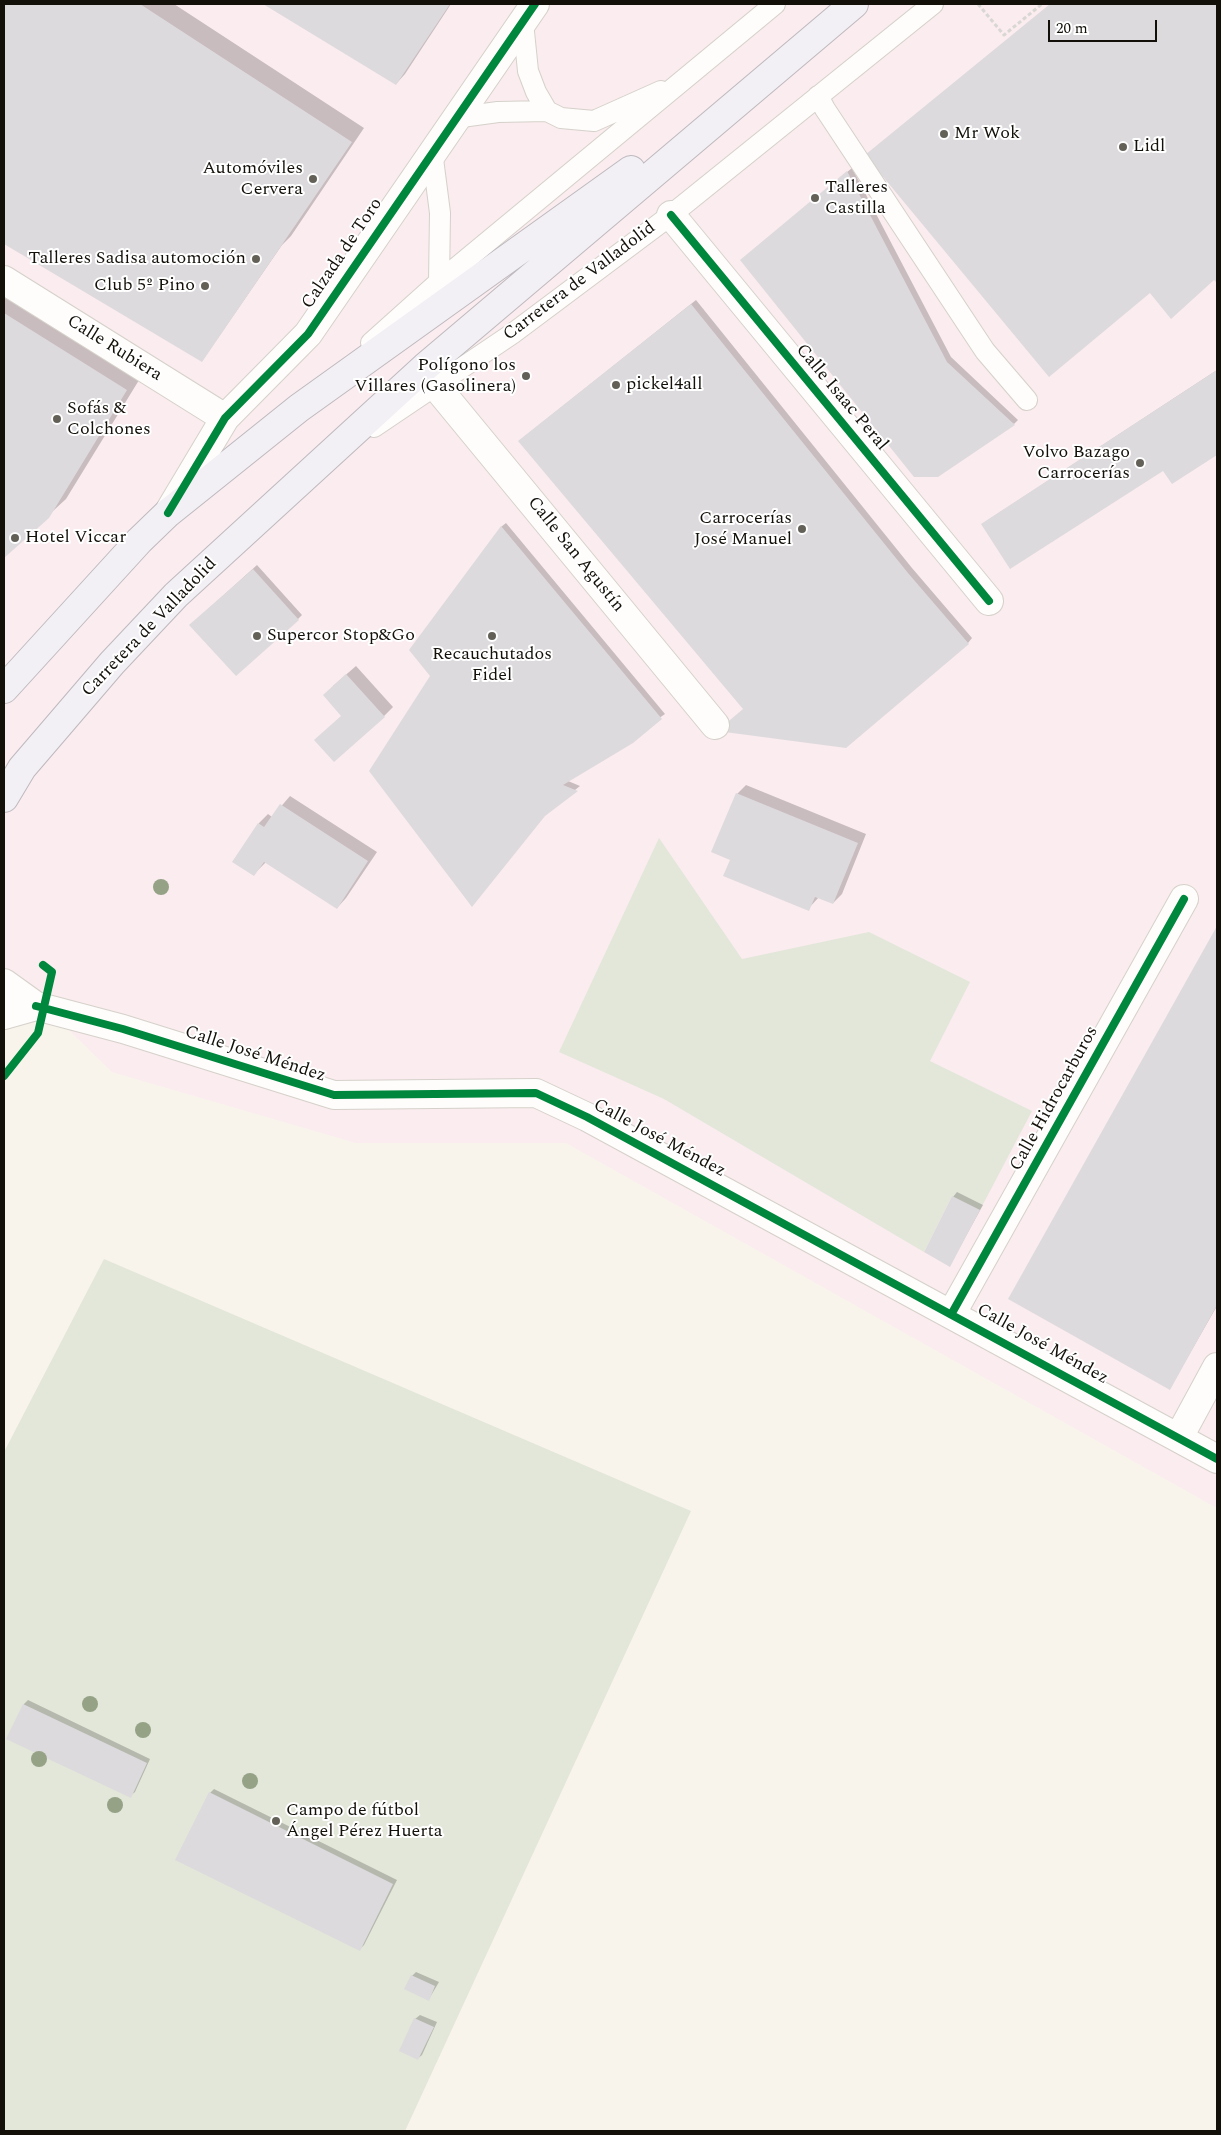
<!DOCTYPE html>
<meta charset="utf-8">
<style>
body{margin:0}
#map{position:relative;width:1221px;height:2135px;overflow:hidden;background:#f8f4ec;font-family:Spectral,serif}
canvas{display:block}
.frame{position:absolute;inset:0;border:5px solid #131009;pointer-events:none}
.scale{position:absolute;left:1048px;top:20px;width:109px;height:22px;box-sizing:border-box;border:2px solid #131009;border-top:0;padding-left:6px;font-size:15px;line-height:18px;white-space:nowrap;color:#131009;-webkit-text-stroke:4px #fff;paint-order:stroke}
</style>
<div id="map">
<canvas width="1221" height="2135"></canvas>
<div class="frame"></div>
<div class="scale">20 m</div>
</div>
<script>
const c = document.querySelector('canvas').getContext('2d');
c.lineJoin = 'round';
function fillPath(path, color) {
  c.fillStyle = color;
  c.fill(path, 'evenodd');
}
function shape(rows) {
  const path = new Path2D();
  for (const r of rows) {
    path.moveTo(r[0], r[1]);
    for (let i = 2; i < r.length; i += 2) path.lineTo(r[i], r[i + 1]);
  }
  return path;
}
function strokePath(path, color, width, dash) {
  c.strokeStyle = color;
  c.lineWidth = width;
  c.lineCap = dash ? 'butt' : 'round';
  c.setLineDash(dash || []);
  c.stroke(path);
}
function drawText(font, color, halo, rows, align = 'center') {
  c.font = font + ' Spectral,serif';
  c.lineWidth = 4;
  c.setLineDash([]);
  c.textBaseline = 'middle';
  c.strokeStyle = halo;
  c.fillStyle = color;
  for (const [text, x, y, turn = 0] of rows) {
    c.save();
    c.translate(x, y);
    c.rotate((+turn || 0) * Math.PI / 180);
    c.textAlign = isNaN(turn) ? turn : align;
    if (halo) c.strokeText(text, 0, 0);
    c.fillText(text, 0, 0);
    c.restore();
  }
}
fillPath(shape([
 [4,4,1217,4,1217,1508,566,1143,356,1143,112,1072,4,967]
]), '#fbecef');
fillPath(shape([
 [659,838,742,959,869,932,970,982,930,1061,1032,1111,980,1210,952,1196,924,1252,664,1099,559,1052],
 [104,1259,691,1511,405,2131,4,2131,4,1452]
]), '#e2e7d9');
fillPath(shape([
 [4,4,174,4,364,128,291,236,282,245,202,361,4,243],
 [266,4,451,4,405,74,396,84],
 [1052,4,1217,4,1217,282,1214,278,1150,291,871,151],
 [852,168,951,357,1018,420,1014,424,746,256],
 [4,284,144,372,66,499,4,556],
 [696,300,912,568,972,638,968,643,744,709,524,437],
 [1217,370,1217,453,1172,483,1163,469,982,524],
 [506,523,665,714,568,781,580,786,546,813,431,676,501,527],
 [257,565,302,615,298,619,195,621],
 [356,666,393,707,384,716,342,716,333,686],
 [746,785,866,834,842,894,833,903,819,897,808,909,737,794],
 [290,796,377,852,346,898,337,908,266,862,254,874,259,823,268,814,272,817],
 [1217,929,1217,1306,1170,1388,1010,1298],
 [957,1192,983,1205,950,1265,953,1197],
 [28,1700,150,1759,135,1792,130,1796,8,1738,24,1704],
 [214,1789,397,1880,364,1945,360,1949,210,1793],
 [416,1972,439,1982,429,1999,412,1976],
 [420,2015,437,2022,422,2055,417,2059,415,2019]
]), '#0003');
fillPath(shape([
 [4,4,140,4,352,142,202,362,4,244],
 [263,4,450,4,396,85],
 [1050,4,1217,4,1217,283,1214,280,1171,319,1150,293,1049,377,865,155],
 [847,171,947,362,1015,425,938,477,914,477,740,260],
 [691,304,908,573,969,644,846,748,717,731,743,709,518,441],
 [4,313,127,390,49,518,4,558],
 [1217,370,1217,455,1172,484,1163,471,1010,569,981,524],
 [501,526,662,719,633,743,563,785,578,791,545,816,472,907,369,771,430,676,409,650],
 [253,569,299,620,236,676,189,625],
 [346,674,385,717,334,762,314,740,341,716,323,695],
 [736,793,858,843,833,904,815,897,809,911,723,876,730,860,711,852],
 [280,804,368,861,337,909,264,862,254,876,232,862,258,823,264,827],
 [1217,926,1217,1305,1170,1390,1008,1299],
 [952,1196,980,1210,950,1267,924,1252],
 [23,1704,147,1763,131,1798,6,1739],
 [209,1792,393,1884,360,1951,175,1860],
 [411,1975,435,1986,429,2001,404,1989],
 [414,2018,434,2027,418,2060,399,2051]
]), '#dddadd');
const service = shape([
 [523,22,528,71,536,92,547,111,561,118,594,121,661,91],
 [818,96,825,109,985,351,1027,400],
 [454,118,498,112,547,111],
 [432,151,440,213,439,282],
 [371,343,439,282,775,4],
 [374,427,512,334,671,215,933,4]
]);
const minor = shape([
 [671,215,989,601],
 [4,280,225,418],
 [435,385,715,725],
 [170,510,225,418,308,334,535,4],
 [4,983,36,1006,4,1015],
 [36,1006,123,1029,334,1095,536,1093,587,1117,1217,1459],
 [952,1313,1184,899],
 [1179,1437,1217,1367]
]);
const trunk = shape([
 [4,689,139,541,168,513,299,408,631,170],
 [4,798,22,768,112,663,176,595,425,367,854,4]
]);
strokePath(service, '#d5d1ca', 22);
strokePath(minor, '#d5d1ca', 30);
strokePath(trunk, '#beb9be', 30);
strokePath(shape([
 [978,4,1004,35,1042,4]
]), '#d9d7d4', 3, [4, 2.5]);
strokePath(service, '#fefdfc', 20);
strokePath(minor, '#fefdfc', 28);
strokePath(trunk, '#f2f0f4', 28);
strokePath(shape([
 [671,215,989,601],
 [168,513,225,418,308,334,535,4],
 [36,1006,123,1029,334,1095,536,1093,587,1117,1217,1459],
 [4,1076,38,1033,52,972,43,965],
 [952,1313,1184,899]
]), '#00873e', 8);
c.fillStyle = '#95a286';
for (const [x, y] of [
 [161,887],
 [90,1704],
 [143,1730],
 [39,1759],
 [250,1781],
 [115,1805]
]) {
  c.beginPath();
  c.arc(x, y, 8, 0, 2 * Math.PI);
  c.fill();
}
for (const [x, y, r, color] of [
 [944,134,5,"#636058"],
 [1123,147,5,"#636058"],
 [313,179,5,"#636058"],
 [815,198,5,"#636058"],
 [256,259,5,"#636058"],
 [205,286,5,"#636058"],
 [526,376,5,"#636058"],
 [616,385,5,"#636058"],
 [57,419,5,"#636058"],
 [1140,463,5,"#636058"],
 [802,529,5,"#636058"],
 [15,538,5,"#636058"],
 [257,636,5,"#636058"],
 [492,636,5,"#636058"],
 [276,1821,5,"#636058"]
]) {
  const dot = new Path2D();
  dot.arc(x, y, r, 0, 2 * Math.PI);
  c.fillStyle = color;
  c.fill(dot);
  strokePath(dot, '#fff', 2);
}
drawText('18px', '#131009', '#fff', [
 ["Mr Wok",954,134],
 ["Lidl",1133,147],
 ["Automóviles",303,169,"right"],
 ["Cervera",303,190,"right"],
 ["Talleres",825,188],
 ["Castilla",825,209],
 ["Talleres Sadisa automoción",246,259,"right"],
 ["Club 5º Pino",195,286,"right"],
 ["Polígono los",516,366,"right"],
 ["Villares (Gasolinera)",516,387,"right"],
 ["pickel4all",626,385],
 ["Sofás &",67,409],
 ["Colchones",67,430],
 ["Volvo Bazago",1130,453,"right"],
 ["Carrocerías",1130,474,"right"],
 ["Carrocerías",792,519,"right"],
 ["José Manuel",792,540,"right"],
 ["Hotel Viccar",25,538],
 ["Supercor Stop&Go",267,636],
 ["Recauchutados",492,655,"center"],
 ["Fidel",492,676,"center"],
 ["Campo de fútbol",286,1811],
 ["Ángel Pérez Huerta",286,1832]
], 'left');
drawText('18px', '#131009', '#fff', [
 ["Calzada de Toro",343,254,-56],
 ["Carretera de Valladolid",580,282,-37],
 ["Calle Rubiera",114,349,32],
 ["Calle Isaac Peral",841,398,50],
 ["Calle San Agustín",575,555,51],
 ["Carretera de Valladolid",150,628,-46],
 ["Calle José Méndez",255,1055,18],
 ["Calle Hidrocarburos",1055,1099,-61],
 ["Calle José Méndez",659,1139,28],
 ["Calle José Méndez",1042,1345,29]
]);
</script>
